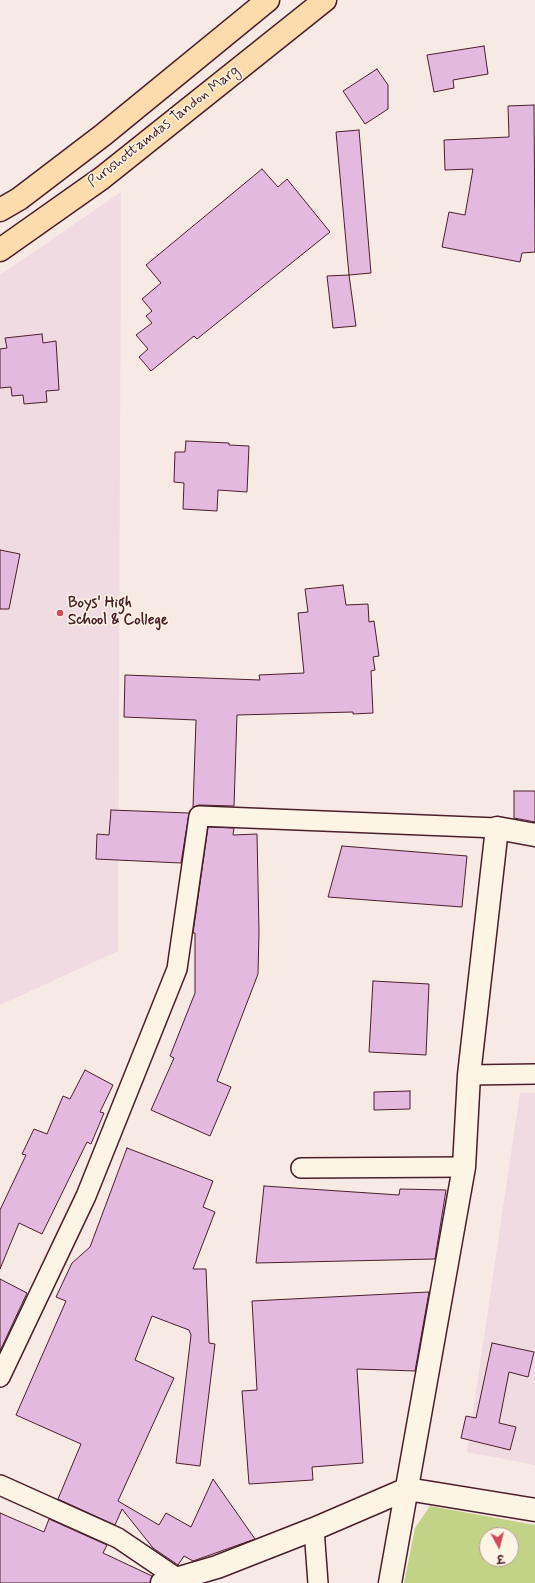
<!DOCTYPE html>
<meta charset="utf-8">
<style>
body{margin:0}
#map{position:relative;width:535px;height:1583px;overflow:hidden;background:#f7e9e4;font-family:Mynerve,"Playpen Sans Deva",sans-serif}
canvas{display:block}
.north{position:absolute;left:479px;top:1527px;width:40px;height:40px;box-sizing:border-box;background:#fcf5e5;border:1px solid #b59f9b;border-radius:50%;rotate:173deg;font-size:11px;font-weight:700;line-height:16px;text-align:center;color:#4a1f2b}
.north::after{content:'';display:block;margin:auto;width:14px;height:18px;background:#d1495b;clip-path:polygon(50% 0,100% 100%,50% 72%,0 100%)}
</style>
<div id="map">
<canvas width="535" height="1583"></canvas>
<div class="north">उ</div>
</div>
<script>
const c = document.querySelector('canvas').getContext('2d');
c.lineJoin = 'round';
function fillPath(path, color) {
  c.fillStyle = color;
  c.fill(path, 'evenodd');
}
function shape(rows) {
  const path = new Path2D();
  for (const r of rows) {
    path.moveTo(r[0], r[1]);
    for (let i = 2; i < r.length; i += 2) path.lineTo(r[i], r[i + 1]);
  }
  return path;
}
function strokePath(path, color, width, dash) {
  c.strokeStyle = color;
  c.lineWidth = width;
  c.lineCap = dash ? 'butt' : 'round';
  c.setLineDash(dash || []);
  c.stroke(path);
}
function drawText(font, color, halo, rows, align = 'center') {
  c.font = font + ' Mynerve,sans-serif';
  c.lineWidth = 3;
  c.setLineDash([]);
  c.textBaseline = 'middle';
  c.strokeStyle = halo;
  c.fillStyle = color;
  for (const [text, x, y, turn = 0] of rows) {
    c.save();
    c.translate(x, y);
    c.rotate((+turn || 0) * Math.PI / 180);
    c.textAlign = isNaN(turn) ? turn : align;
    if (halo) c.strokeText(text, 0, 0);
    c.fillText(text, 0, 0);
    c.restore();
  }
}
fillPath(shape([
 [121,192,118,951,0,1005,0,275],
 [520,1093,535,1093,535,1465,467,1452]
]), '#f1dbe2');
fillPath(shape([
 [430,1506,535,1525,535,1583,404,1583,415,1528],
 [487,1535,511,1535,511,1559,487,1559]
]), '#c2d286');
const building = shape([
 [484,46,488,74,453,80,454,88,434,92,427,55,484,46],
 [377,69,388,85,388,109,365,124,343,91,377,69],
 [534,105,535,252,522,253,520,262,442,247,449,212,465,215,473,169,445,170,444,140,509,137,508,106,534,105],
 [359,130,371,273,349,275,336,132,359,130],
 [262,169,278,187,287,179,330,232,197,339,194,336,151,371,139,357,148,349,136,335,152,323,146,316,152,311,142,299,161,283,146,265,262,169],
 [349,275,356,326,333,328,327,276,349,275],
 [42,334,43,343,56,341,59,390,46,391,47,402,24,404,23,395,12,396,11,387,0,388,0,349,7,348,5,338,42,334],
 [186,441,229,443,229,445,249,446,247,492,218,490,217,511,183,509,184,483,174,482,175,452,185,452,186,441],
 [0,550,20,554,9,609,0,609,0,550],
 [343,585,346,605,368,604,369,622,374,621,379,656,373,657,375,670,371,671,373,713,353,714,353,712,237,715,234,806,199,805,193,807,196,720,124,717,125,675,260,680,259,675,304,673,298,613,308,612,305,589,343,585],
 [514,791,535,791,535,822,514,818,514,791],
 [111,810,189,813,181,863,96,859,97,834,109,835,111,810],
 [208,827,234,828,233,835,257,834,259,932,258,974,217,1081,231,1087,210,1136,151,1110,174,1058,170,1056,195,993,195,933,193,933,208,827],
 [342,846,467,856,462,907,328,897,342,846],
 [373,981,429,984,426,1055,369,1052,373,981],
 [85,1070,113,1085,100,1112,104,1113,91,1144,87,1142,42,1234,19,1223,0,1269,0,1210,26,1155,22,1154,34,1129,47,1134,63,1096,70,1099,85,1070],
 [410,1091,410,1109,374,1110,374,1092,410,1091],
 [127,1148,213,1181,203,1207,215,1212,193,1269,206,1269,209,1343,215,1344,200,1466,176,1463,191,1335,189,1330,152,1316,135,1360,174,1378,118,1501,159,1525,166,1513,191,1527,213,1479,255,1539,193,1561,184,1556,178,1565,153,1548,122,1509,115,1525,58,1499,81,1444,16,1415,66,1301,56,1297,72,1263,90,1247,127,1148],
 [264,1186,399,1195,400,1189,446,1190,435,1259,256,1263,264,1186],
 [0,1279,27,1293,0,1351,0,1279],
 [429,1292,415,1371,357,1369,363,1463,312,1467,313,1480,249,1484,242,1391,257,1390,252,1301,429,1292],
 [492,1343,534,1352,528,1377,509,1372,499,1423,516,1427,510,1450,461,1438,466,1416,476,1418,492,1343],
 [0,1513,44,1532,49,1519,107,1545,103,1553,152,1576,150,1583,0,1583,0,1513]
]);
fillPath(building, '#e4b9df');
strokePath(building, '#4a1f2b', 1);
const minor = shape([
 [469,1075,535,1074],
 [301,1168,464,1167],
 [0,1377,86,1196,177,969,199,816,497,828],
 [0,1485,118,1538,177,1578],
 [314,1529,318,1583]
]);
const tertiary = shape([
 [162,1583,217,1567,314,1529,407,1489,535,1510],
 [390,1583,464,1167,469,1075,497,828,535,835]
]);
const primary = shape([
 [0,210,19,199,103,135,268,0],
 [0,250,102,178,325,0]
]);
strokePath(minor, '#4a1f2b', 22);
strokePath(tertiary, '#4a1f2b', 25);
strokePath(primary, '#4a1f2b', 25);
strokePath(minor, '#fcf5e5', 19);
strokePath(tertiary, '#fcf5e5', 22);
strokePath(primary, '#fcdcac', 22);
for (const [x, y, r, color] of [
 [60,613,4,"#d1495b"]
]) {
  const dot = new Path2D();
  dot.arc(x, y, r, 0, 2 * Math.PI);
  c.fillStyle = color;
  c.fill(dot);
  strokePath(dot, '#fcf5e5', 1.5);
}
drawText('15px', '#4a1f2b', '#fcf5e5', [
 ["Purushottamdas Tandon Marg",164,127,-38]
]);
drawText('bold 15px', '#4a1f2b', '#fcf5e5', [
 ["Boys' High",68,604],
 ["School & College",68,621]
], 'left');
</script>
